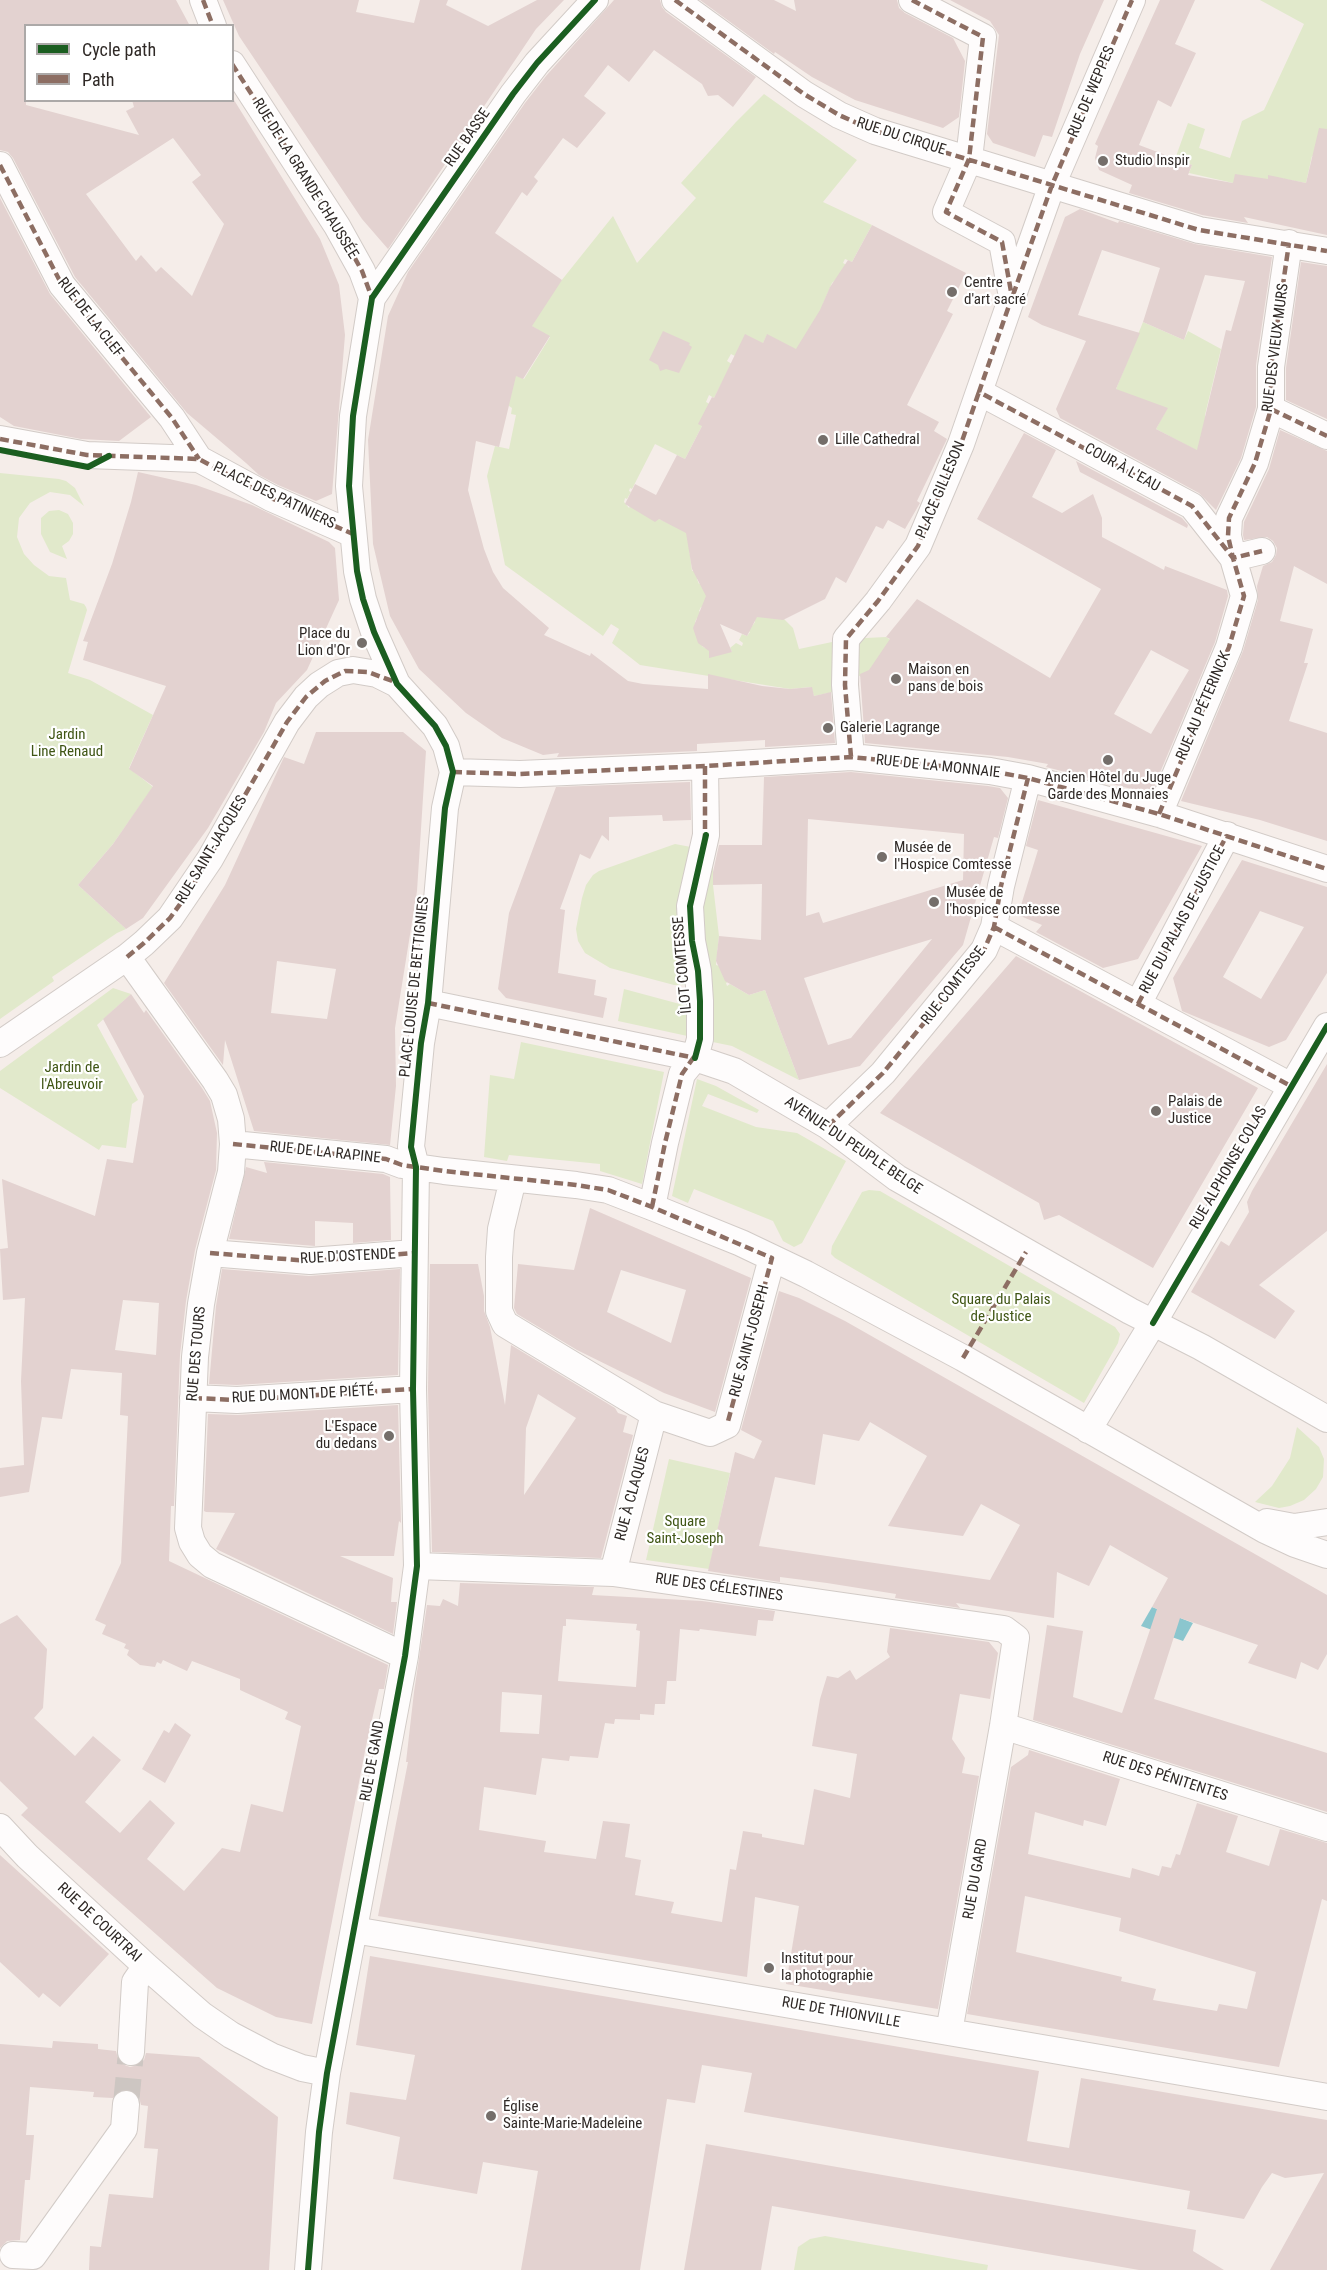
<!DOCTYPE html>
<meta charset="utf-8">
<style>
body{margin:0}
#map{position:relative;width:1327px;height:2270px;overflow:hidden;background:#f5ede9;font-family:"Roboto Condensed",sans-serif}
canvas{display:block}
.legend{position:absolute;left:24px;top:24px;width:210px;height:78px;box-sizing:border-box;background:#fff;border:2px solid #aca9a8;margin:0;padding:8px 10px;list-style:none;font-size:18px;color:#2f2926}
.legend li{display:flex;align-items:center;gap:12px;height:30px}
.legend b{width:30px;border:2px solid #aca9a8}
</style>
<div id="map">
<canvas width="1327" height="2270"></canvas>
<ul class="legend">
<li><b style="height:8px;background:#1b5e20"></b>Cycle path</li>
<li><b style="height:8px;background:#8d6e63"></b>Path</li>
</ul>
</div>
<script>
const c = document.querySelector('canvas').getContext('2d');
c.lineJoin = 'round';
function fillPath(path, color) {
  c.fillStyle = color;
  c.fill(path, 'evenodd');
}
function shape(rows) {
  const path = new Path2D();
  for (const r of rows) {
    path.moveTo(r[0], r[1]);
    for (let i = 2; i < r.length; i += 2) path.lineTo(r[i], r[i + 1]);
  }
  return path;
}
function strokePath(path, color, width, dash) {
  c.strokeStyle = color;
  c.lineWidth = width;
  c.lineCap = dash ? 'butt' : 'round';
  c.setLineDash(dash || []);
  c.stroke(path);
}
function drawText(font, color, halo, rows, align = 'center') {
  c.font = font + ' "Roboto Condensed",sans-serif';
  c.lineWidth = 4.5;
  c.setLineDash([]);
  c.textBaseline = 'middle';
  c.strokeStyle = halo;
  c.fillStyle = color;
  for (const [text, x, y, turn = 0] of rows) {
    c.save();
    c.translate(x, y);
    c.rotate((+turn || 0) * Math.PI / 180);
    c.textAlign = isNaN(turn) ? turn : align;
    if (halo) c.strokeText(text, 0, 0);
    c.fillText(text, 0, 0);
    c.restore();
  }
}
fillPath(shape([
 [1260,0,1327,0,1327,159,1312,156,1306,183,1268,176,1268,179,1233,183,1189,173,1192,165,1175,159,1188,123,1205,129,1199,148,1230,158,1242,121,1264,110,1304,24],
 [764,94,857,160,823,202,872,225,852,262,845,259,843,263,850,267,832,283,823,304,829,307,801,362,767,335,763,343,743,360,731,354,727,361,732,364,714,398,709,395,706,402,718,409,702,426,685,459,655,444,632,489,630,488,629,491,631,492,627,499,625,498,624,502,629,508,630,506,656,520,659,519,687,531,692,571,697,570,701,577,697,579,699,584,705,580,710,583,707,609,701,607,699,611,704,614,701,620,697,618,695,622,700,625,702,646,705,648,732,652,730,648,736,643,742,646,743,643,739,640,742,634,747,636,750,632,745,629,747,624,752,626,755,622,752,613,784,619,793,628,799,649,846,639,886,637,904,648,868,681,858,675,838,691,814,696,811,687,790,689,640,665,612,643,619,629,611,624,603,636,505,565,487,476,495,446,509,449,516,415,511,414,512,408,509,406,510,373,524,379,550,337,523,321,561,281,613,216,637,263,696,198,681,183,736,122],
 [1143,322,1184,340,1188,331,1221,349,1205,415,1207,456,1156,429,1167,408,1108,409],
 [0,473,59,479,66,481,75,488,84,506,70,495,50,492,30,503,19,518,17,537,24,554,34,565,49,576,66,578,70,600,84,604,86,607,87,610,68,673,90,680,153,715,129,768,153,787,113,844,78,885,126,929,117,933,52,977,54,981,0,1019],
 [59,510,68,514,73,523,73,534,69,541,62,546,67,559,50,552,41,534,41,518,49,511],
 [675,844,691,847,689,984,685,985,674,985,610,968,585,953,578,941,576,929,582,898,586,885,593,875,599,871],
 [713,845,713,885,719,936,716,965,720,966,728,982,726,983,727,986,730,984,749,995,765,990,799,1080,732,1046,708,1041,698,923],
 [113,988,131,994,97,1025,138,1100,132,1104,126,1148,102,1145,99,1150,0,1088,0,1071],
 [624,989,691,1007,692,1037,618,1021],
 [521,1042,664,1072,642,1184,600,1171,600,1164,509,1155,507,1161,484,1157,490,1075,514,1079],
 [697,1079,716,1086,759,1110,757,1113,708,1094,702,1106,756,1127,797,1133,846,1161,802,1243,794,1247,783,1241,773,1221,694,1189,688,1203,672,1196],
 [869,1190,880,1191,1115,1327,1120,1334,1118,1343,1084,1403,835,1258,831,1254,832,1246,862,1192],
 [1297,1427,1319,1447,1324,1459,1323,1477,1316,1489,1304,1500,1290,1506,1279,1508,1255,1502,1272,1486,1290,1458],
 [669,1459,730,1473,709,1569,646,1560],
 [825,2236,988,2265,987,2270,794,2270,798,2247,810,2239]
]), '#e1e9cb');
fillPath(shape([
 [1152,1607,1193,1623,1183,1641,1141,1626]
]), '#8bc6ce');
fillPath(shape([
 [0,0,176,0,190,26,26,26,26,105,139,135,126,111,134,107,132,100,234,100,320,239,339,285,345,335,332,494,316,501,278,485,259,475,246,463,187,413,75,277,13,158,8,152,0,150],
 [173,138,201,175,192,182,224,224,192,296,161,267,156,272,141,255,136,261,86,194],
 [223,0,359,0,356,12,414,23,420,0,448,0,446,5,488,26,537,0,564,0,536,29,388,249,362,219,239,36],
 [614,0,660,0,662,7,666,12,756,77,733,107,718,95,708,96,702,84,654,50,629,82,608,65,584,96,606,113,577,148,563,138,534,177,538,181,527,196,522,192,495,233,562,280,532,326,550,336,523,379,516,376,499,447,476,441,468,490,484,549,493,572,503,588,549,628,544,635,590,656,591,653,628,681,643,684,708,689,708,674,762,686,790,689,812,687,814,696,831,692,835,743,765,747,765,740,697,744,697,751,557,757,559,753,543,755,502,738,466,713,419,669,390,616,373,544,368,440,388,316,408,272,525,103,546,76],
 [700,0,774,0,796,11,794,0,897,0,899,8,905,13,953,38,965,61,959,117,943,128,855,100,812,77,775,52,774,54],
 [950,0,1104,0,1080,54,1052,137,1043,135,1035,157,993,143,987,134,999,35,990,21],
 [1160,0,1195,0,1175,44,1196,53,1171,107,1158,100,1139,145,1192,165,1188,175,1233,183,1235,174,1268,179,1268,175,1306,183,1319,128,1327,129,1327,235,1244,217,1248,223,1202,215,1129,193,1132,185,1099,170,1095,158,1098,146,1095,144],
 [0,198,50,294,151,417,119,441,81,439,14,426,0,417],
 [1080,209,1118,223,1119,221,1195,244,1272,257,1256,365,1256,407,1241,458,1216,510,1199,493,1060,418,1056,409,1086,341,1042,325,1028,317,1065,217],
 [1102,250,1160,268,1143,322,1184,340,1205,275,1245,281,1231,331,1226,330,1197,450,1156,429,1168,408,1116,389,1140,333,1078,315],
 [872,225,966,273,947,311,953,314,907,405,939,422,934,431,947,439,917,501,920,503,905,529,888,520,883,529,876,526,846,583,836,577,825,599,783,620,757,617,747,636,720,624,732,652,709,658,709,651,698,643,693,628,706,596,692,569,686,533,659,519,655,522,625,504,635,484,656,495,677,455,685,459,702,426,698,424,712,397,714,398,745,334,763,343,767,334,796,349,820,310,830,287,848,260,852,262],
 [1301,262,1327,266,1327,419,1286,400,1286,368],
 [663,331,690,343,689,345,692,347,679,373,666,369,660,371,658,365,649,360],
 [1280,430,1327,451,1327,584,1294,566,1280,621,1313,629,1304,663,1308,663,1289,721,1327,733,1327,841,1260,820,1181,801,1243,651,1258,600,1257,586,1263,566,1272,562,1276,555,1277,548,1273,541,1267,537,1244,540,1243,535,1244,522,1269,469],
 [1024,433,1056,450,1032,497,1062,513,1093,494,1102,518,1102,537,1164,570,1165,566,1227,590,1228,596,1215,642,1151,794,1046,767,1048,764,1008,757,865,743,860,674,869,670,890,639,886,637,917,599,1050,678,1101,589,977,519],
 [1151,650,1189,670,1151,734,1114,714],
 [1076,461,1182,518,1188,525,1187,528,1080,472],
 [138,472,196,485,252,505,329,542,335,548,339,600,307,670,276,703,264,732,208,828,143,918,126,929,78,885,113,844,153,786,129,769,166,686,83,660,88,642,83,641,112,564,131,502],
 [316,732,403,732,426,751,417,891,395,1028,396,1086,390,1145,254,1131,225,1040,223,1065,164,983,225,885,284,757,304,764],
 [277,961,336,969,327,1019,271,1013],
 [851,772,988,786,1000,788,1008,798,998,838,994,837,963,945,860,1066,799,1080,765,990,749,995,725,981,716,961,719,936,761,940,762,884,713,885,713,872,719,845,762,845,764,777],
 [808,819,964,834,963,880,823,923,819,912,806,916],
 [932,939,851,1038,828,1045,804,978],
 [690,782,691,820,663,821,662,815,609,817,609,841,602,835,590,859,580,854,560,909,565,910,558,973,596,980,594,995,607,998,603,1018,506,998,498,989,509,913,556,787],
 [1038,800,1202,846,1138,959,1103,968,1036,932,1042,925,1018,915,1038,850,1026,846],
 [1242,860,1327,887,1327,973,1286,1040,1269,1047,1182,1011,1173,978],
 [1260,911,1304,927,1261,999,1223,977],
 [1016,956,1258,1088,1153,1268,1059,1215,1044,1220,1039,1203,880,1113],
 [131,994,144,1013,146,1010,202,1088,210,1101,217,1133,216,1170,195,1250,186,1301,180,1355,174,1506,171,1506,169,1561,388,1665,384,1689,379,1689,366,1746,312,2024,276,2017,217,1988,21,1815,28,1808,0,1781,0,1624,17,1615,47,1649,43,1708,34,1718,75,1756,93,1736,121,1760,85,1802,120,1833,150,1800,175,1823,147,1859,184,1891,222,1848,240,1852,251,1804,283,1812,301,1726,285,1719,288,1712,240,1690,240,1679,192,1661,187,1671,163,1660,161,1664,157,1662,155,1667,140,1665,127,1655,129,1650,124,1648,126,1644,102,1634,106,1625,95,1620,121,1563,128,1416,120,1415,122,1373,71,1369,62,1419,42,1417,29,1492,0,1497,0,1468,24,1465,21,1381,25,1298,3,1300,0,1249,8,1248,2,1179,95,1216,107,1159,133,1163,144,1096,103,1019],
 [123,1300,159,1303,156,1355,115,1350],
 [1327,1064,1327,1231,1259,1285,1295,1311,1275,1339,1191,1292,1221,1241,1229,1246,1249,1212,1247,1202,1252,1191],
 [264,1162,383,1174,390,1177,391,1240,353,1243,353,1223,315,1221,315,1246,229,1239,246,1167,267,1173],
 [590,1208,751,1278,715,1412,664,1393,577,1350,517,1314,514,1308,518,1264,574,1270],
 [621,1270,686,1290,671,1343,607,1312],
 [430,1264,478,1264,484,1296,484,1311,490,1327,505,1405,511,1345,615,1408,618,1413,627,1416,623,1432,633,1435,601,1558,432,1552,428,1389],
 [538,1394,576,1418,524,1495,526,1428],
 [222,1269,309,1276,400,1269,398,1375,237,1385,209,1384,216,1306],
 [779,1291,799,1298,845,1321,1327,1595,1327,1654,1318,1670,1301,1662,1296,1679,1248,1663,1258,1645,1180,1618,1154,1699,1327,1753,1327,1812,1033,1720,1047,1625,1083,1631,1073,1697,1122,1713,1157,1609,1152,1607,1168,1578,1110,1545,1089,1586,1057,1572,1054,1618,956,1603,960,1608,895,1598,896,1594,827,1583,780,1577,780,1582,708,1571,735,1452,754,1459,762,1441,741,1430],
 [870,1422,927,1456,888,1526,963,1536,981,1504,1020,1525,990,1580,759,1546,775,1477,815,1485,823,1434,859,1441],
 [398,1405,401,1523,399,1521,394,1556,340,1556,393,1578,391,1602,397,1602,393,1634,216,1549,235,1513,206,1512,204,1511,208,1414,238,1415],
 [460,1583,594,1587,592,1595,702,1601,775,1611,773,1621,758,1620,756,1636,700,1629,699,1631,680,1629,676,1681,667,1681,665,1704,655,1704,654,1715,640,1714,640,1720,615,1719,614,1724,605,1723,598,1758,570,1756,569,1761,542,1758,536,1795,484,1787,479,1830,546,1841,544,1852,596,1859,603,1821,630,1824,625,1857,641,1860,635,1895,674,1902,671,1913,722,1922,730,1869,736,1870,743,1831,762,1834,762,1837,804,1845,814,1789,850,1798,857,1754,812,1746,820,1699,827,1676,838,1678,850,1670,856,1680,890,1657,887,1652,890,1628,989,1642,998,1653,990,1699,960,1694,952,1739,965,1758,962,1773,979,1776,938,2009,786,1984,799,1906,755,1897,747,1977,378,1916,408,1762,406,1762,414,1692,427,1605,440,1606,443,1599,458,1606],
 [566,1619,637,1624,636,1630,640,1631,636,1687,558,1681,563,1626,566,1626],
 [502,1692,542,1695,539,1734,500,1732],
 [175,1723,191,1735,165,1783,142,1769,164,1730,169,1733],
 [1029,1750,1120,1779,1106,1826,1084,1820,1083,1826,1035,1812,1028,1854,1130,1878,1132,1868,1159,1876,1162,1866,1171,1868,1176,1854,1180,1855,1197,1803,1238,1816,1226,1852,1269,1866,1280,1829,1327,1843,1327,1901,1322,1899,1279,2067,967,2014,1011,1767,1028,1755],
 [1025,1896,1121,1918,1119,1931,1256,1972,1247,2009,1219,2004,1217,2011,1153,2000,1156,1989,1121,1981,1122,1977,1016,1952],
 [0,1855,109,1954,60,2007,43,1993,39,1998,0,1962],
 [370,1956,1039,2071,1027,2141,1069,2148,1081,2078,1327,2120,1327,2270,1270,2270,1324,2173,1285,2178,1272,2173,1262,2187,1244,2219,1187,2209,1190,2191,744,2112,752,2073,702,2065,695,2103,667,2099,640,2270,521,2270,538,2171,483,2162,477,2194,393,2179,400,2137,346,2124,350,2092,406,2100,415,2055,356,2045],
 [53,2041,98,2044,98,2049,116,2051,118,2059,122,2064,130,2067,138,2065,144,2060,146,2053,199,2057,278,2117,269,2270,89,2270,90,2246,101,2247,109,2194,153,2198,158,2149,144,2148,148,2106,141,2105,139,2097,134,2091,128,2089,119,2091,113,2098,93,2097,94,2092,30,2087,26,2135,34,2135,30,2180,25,2180,20,2240,7,2241,0,2248,0,2044,52,2048],
 [706,2144,1196,2230,1193,2251,1224,2270,1139,2270,772,2206,761,2270,684,2270]
]), '#e3d2d0');
strokePath(shape([
 [126,2104,131,2052]
]), '#cdc6c2', 26, [26, 13]);
const street = shape([
 [203,0,213,26],
 [675,0,804,94,839,115,875,131,1199,230,1327,251],
 [912,0,983,37,969,159,946,212,1002,242,1012,297,979,392,1192,506,1233,558,1262,551],
 [232,64,337,226,362,271,372,298],
 [0,165,62,285,172,418,199,459],
 [1013,295,1052,185,1132,0],
 [1271,409,1327,436],
 [0,439,87,455,199,459,271,498,353,534],
 [851,757,845,685,846,639,878,601,918,546,961,444,979,392],
 [453,772,520,774,705,766,851,757,990,771,1028,778,1159,814,1327,869],
 [1159,814,1229,647,1244,596,1233,558,1228,536,1229,518,1255,463,1271,409,1271,367,1289,243],
 [994,927,1291,1086],
 [127,957,215,1080,224,1095,231,1119,233,1144,231,1172,210,1253,201,1304,195,1357,188,1528,192,1542,200,1555,212,1565,405,1656],
 [428,1003,695,1058,734,1071,828,1126,897,1178,1130,1311,1201,1347,1327,1419],
 [1138,1004,1227,835],
 [0,1044,127,957,144,943,170,918,210,859,287,722,306,697,319,685,338,673,353,670,377,674,397,684],
 [828,1126,883,1073,984,950,994,927,1001,886,1028,778],
 [233,1144,386,1159,402,1165,444,1171,576,1185,608,1190,652,1207,741,1243,806,1274,963,1358,1265,1530,1295,1544,1327,1555],
 [513,1179,501,1229,499,1257,499,1311,505,1324,654,1414,710,1433,727,1425,772,1258],
 [652,1207,665,1143,682,1074,695,1058,700,1039,700,1001,698,971,692,941,690,906,706,835,705,766],
 [210,1253,310,1261,414,1253],
 [193,1398,237,1400,413,1389],
 [1088,1430,1153,1323,1327,1026],
 [1267,1522,1294,1527,1327,1522],
 [417,1566,613,1573,1004,1629,1016,1638,1003,1726,949,2032],
 [613,1573,654,1414],
 [1003,1726,1327,1828],
 [0,1827,27,1856,146,1966,202,2015,231,2035,271,2056,302,2068,327,2073],
 [354,1930,1327,2097],
 [131,2052,135,1982,146,1966],
 [13,2255,33,2256,124,2129,126,2104],
 [308,2270,319,2132,327,2073,405,1656,417,1566,413,1389,416,1167,411,1147,421,1043,428,1003,445,808,453,772,446,746,435,726,397,684,374,632,363,599,357,571,349,486,353,416,372,298,513,94,537,63,595,0]
]);
strokePath(street, '#d2cbc7', 28);
strokePath(street, '#fefcfc', 26);
strokePath(shape([
 [203,0,213,26],
 [675,0,804,94,839,115,875,131,1199,230,1327,251],
 [912,0,983,37,969,159,946,212,1002,242,1012,297,979,392,1192,506,1233,558,1262,551],
 [232,64,337,226,362,271,372,298],
 [0,165,62,285,172,418,199,459],
 [1013,295,1052,185,1132,0],
 [1271,409,1327,436],
 [0,439,87,455,199,459,271,498,353,534],
 [851,757,845,685,846,639,878,601,918,546,961,444,979,392],
 [705,766,705,838],
 [453,772,520,774,705,766,851,757,990,771,1028,778,1159,814,1327,869],
 [1159,814,1229,647,1244,596,1233,558,1228,536,1229,518,1255,463,1271,409,1271,367,1289,243],
 [994,927,1291,1086],
 [127,957,144,943,170,918,191,889,287,722,306,697,325,681,345,671,368,672,395,682],
 [428,1003,695,1058],
 [1138,1004,1227,835],
 [828,1126,883,1073,984,950,994,927,1001,886,1028,778],
 [233,1144,386,1159,402,1165,444,1171,576,1185,608,1190,652,1207,772,1258,727,1425],
 [652,1207,665,1143,682,1074,696,1054],
 [210,1253,310,1261,414,1253],
 [963,1358,1026,1252],
 [193,1398,237,1400,413,1389]
]), '#8d6e63', 4.5, [9, 4.5]);
strokePath(shape([
 [0,450,88,467,109,456],
 [695,1058,700,1039,700,1001,698,971,692,941,690,906,706,835],
 [1153,1323,1327,1026],
 [308,2270,319,2132,327,2073,405,1656,417,1566,413,1389,416,1167,411,1147,421,1043,428,1003,445,808,453,772,446,746,435,726,397,684,374,632,363,599,357,571,349,486,353,416,372,298,513,94,537,63,595,0]
]), '#1b5e20', 6);
for (const [x, y, r, color] of [
 [1103,161,6,"#746e6a"],
 [952,292,6,"#746e6a"],
 [823,440,6,"#746e6a"],
 [362,643,6,"#746e6a"],
 [896,679,6,"#746e6a"],
 [828,728,6,"#746e6a"],
 [1108,760,6,"#746e6a"],
 [882,857,6,"#746e6a"],
 [934,902,6,"#746e6a"],
 [1156,1111,6,"#746e6a"],
 [389,1436,6,"#746e6a"],
 [769,1968,6,"#746e6a"],
 [491,2116,6,"#746e6a"]
]) {
  const dot = new Path2D();
  dot.arc(x, y, r, 0, 2 * Math.PI);
  c.fillStyle = color;
  c.fill(dot);
  strokePath(dot, '#fff', 2);
}
drawText('15px', '#2f2926', '#fff', [
 ["RUE DE WEPPES",1092,92,-67],
 ["RUE DU CIRQUE",901,137,18],
 ["RUE BASSE",468,138,-55],
 ["RUE DE LA GRANDE CHAUSSÉE",305,179,58],
 ["RUE DE LA CLEF",90,318,52],
 ["RUE DES VIEUX MURS",1276,348,-83],
 ["COUR À L'EAU",1122,468,29],
 ["PLACE GILLESON",941,490,-67],
 ["PLACE DES PATINIERS",274,496,26],
 ["RUE AU PÉTERINCK",1204,706,-67],
 ["RUE DE LA MONNAIE",938,767,6],
 ["RUE SAINT-JACQUES",212,850,-59],
 ["RUE DU PALAIS DE JUSTICE",1183,920,-62],
 ["ÎLOT COMTESSE",683,965,-95],
 ["RUE COMTESSE",954,986,-52],
 ["PLACE LOUISE DE BETTIGNIES",415,987,-84],
 ["AVENUE DU PEUPLE BELGE",853,1146,34],
 ["RUE DE LA RAPINE",325,1153,6],
 ["RUE ALPHONSE COLAS",1229,1168,-60],
 ["RUE D'OSTENDE",348,1257,-3],
 ["RUE SAINT-JOSEPH",750,1341,-75],
 ["RUE DES TOURS",197,1354,-85],
 ["RUE DU MONT DE PIÉTÉ",303,1395,-3],
 ["RUE À CLAQUES",633,1494,-75],
 ["RUE DES CÉLESTINES",719,1588,8],
 ["RUE DE GAND",373,1761,-80],
 ["RUE DES PÉNITENTES",1165,1777,18],
 ["RUE DU GARD",976,1879,-80],
 ["RUE DE COURTRAI",99,1923,43],
 ["RUE DE THIONVILLE",841,2013,10]
]);
drawText('15px', '#2f2926', '#fff', [
 ["Studio Inspir",1115,161],
 ["Centre",964,283],
 ["d'art sacré",964,300],
 ["Lille Cathedral",835,440],
 ["Place du",350,634,"right"],
 ["Lion d'Or",350,651,"right"],
 ["Maison en",908,670],
 ["pans de bois",908,687],
 ["Galerie Lagrange",840,728],
 ["Ancien Hôtel du Juge",1108,778,"center"],
 ["Garde des Monnaies",1108,795,"center"],
 ["Musée de",894,848],
 ["l'Hospice Comtesse",894,865],
 ["Musée de",946,893],
 ["l'hospice comtesse",946,910],
 ["Palais de",1168,1102],
 ["Justice",1168,1119],
 ["L'Espace",377,1427,"right"],
 ["du dedans",377,1444,"right"],
 ["Institut pour",781,1959],
 ["la photographie",781,1976],
 ["Église",503,2107],
 ["Sainte-Marie-Madeleine",503,2124]
], 'left');
drawText('15px', '#3f5514', '#fff', [
 ["Jardin",67,735],
 ["Line Renaud",67,752],
 ["Jardin de",72,1068],
 ["l'Abreuvoir",72,1085],
 ["Square du Palais",1001,1300],
 ["de Justice",1001,1317],
 ["Square",685,1522],
 ["Saint-Joseph",685,1539]
]);
</script>
